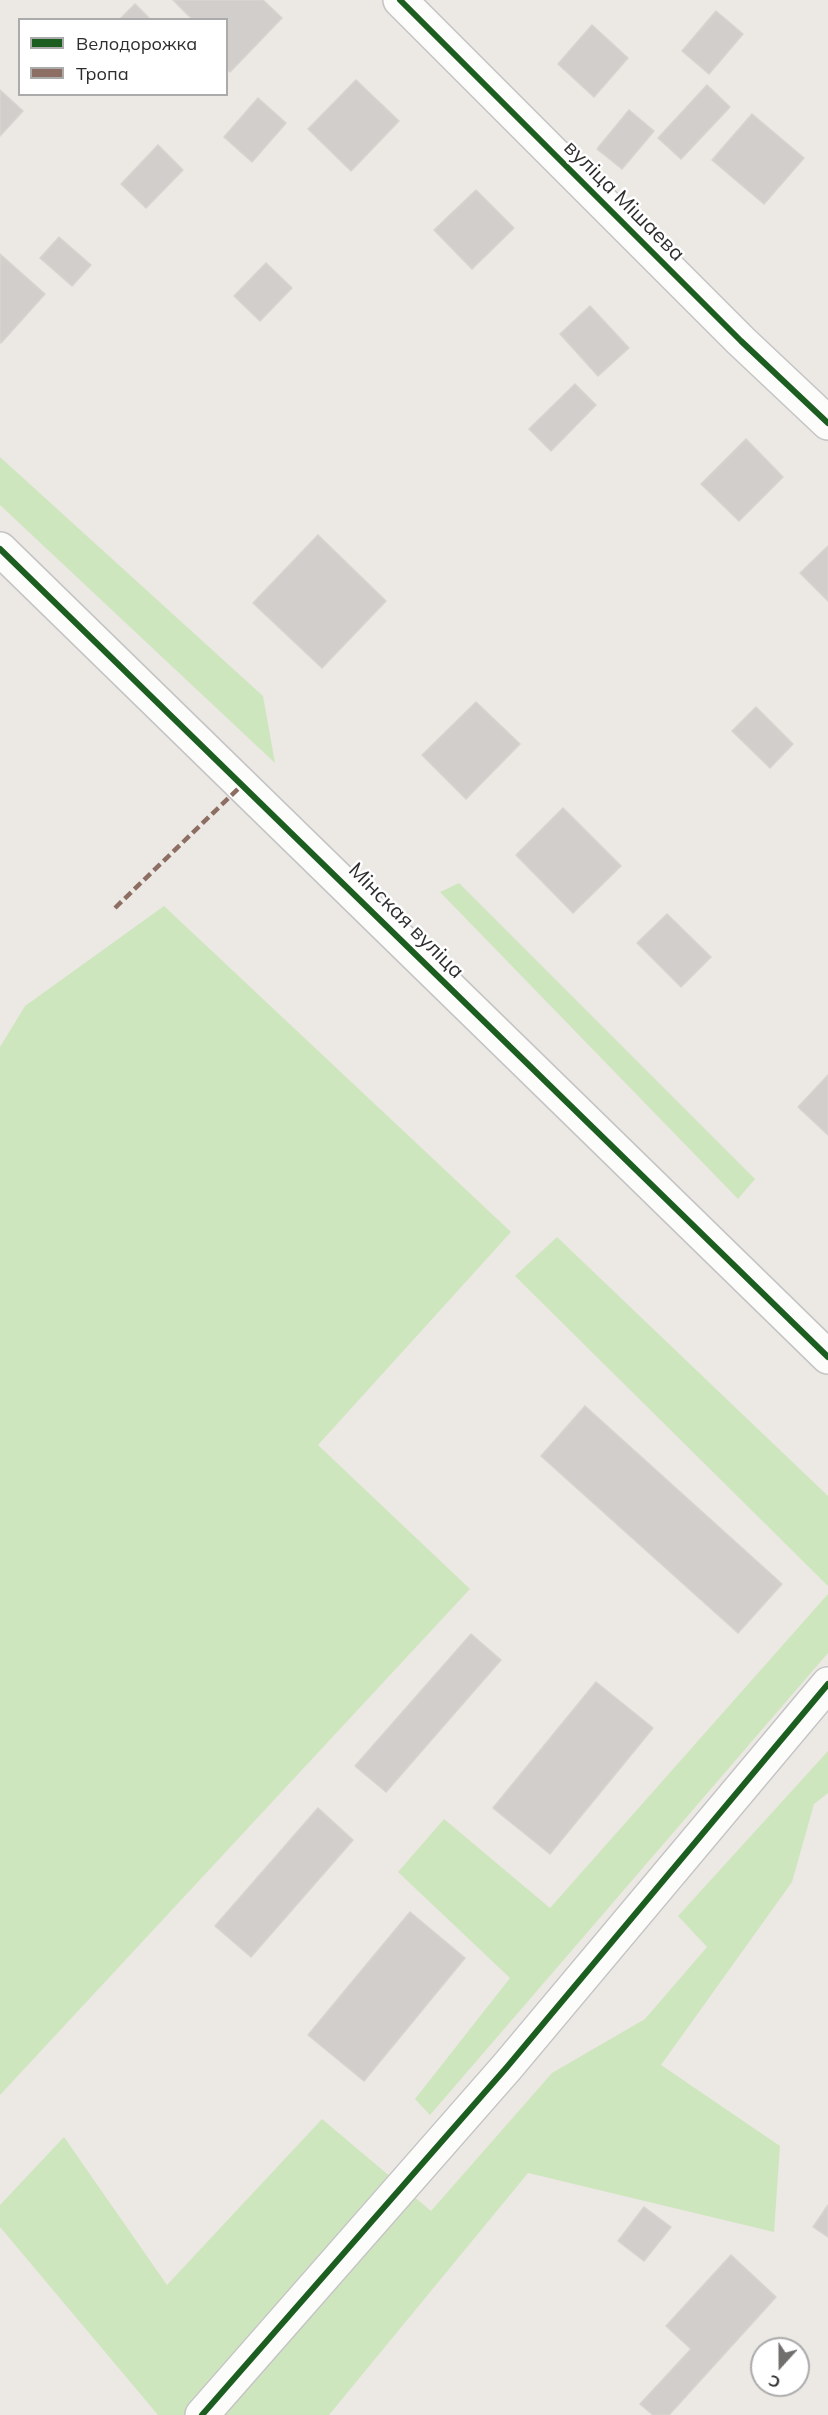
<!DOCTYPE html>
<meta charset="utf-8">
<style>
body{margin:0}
#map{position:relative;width:828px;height:2415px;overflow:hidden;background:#ece8e4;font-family:Mulish,sans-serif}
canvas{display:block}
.legend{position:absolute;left:18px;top:18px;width:210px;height:78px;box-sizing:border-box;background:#fff;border:2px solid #ababab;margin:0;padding:8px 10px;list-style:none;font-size:18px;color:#2e2e2e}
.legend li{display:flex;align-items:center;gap:12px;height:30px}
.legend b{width:30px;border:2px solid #ababab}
.north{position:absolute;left:750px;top:2337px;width:60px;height:60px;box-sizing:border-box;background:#fff;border:2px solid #ababab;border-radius:50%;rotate:201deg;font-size:16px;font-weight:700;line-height:24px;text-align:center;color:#2e2e2e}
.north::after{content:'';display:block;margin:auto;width:21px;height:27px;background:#706f6e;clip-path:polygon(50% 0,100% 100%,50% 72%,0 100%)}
</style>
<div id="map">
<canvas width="828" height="2415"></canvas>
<ul class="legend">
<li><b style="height:8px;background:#1b5e20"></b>Велодорожка</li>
<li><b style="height:8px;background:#8d6e63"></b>Тропа</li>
</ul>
<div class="north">С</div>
</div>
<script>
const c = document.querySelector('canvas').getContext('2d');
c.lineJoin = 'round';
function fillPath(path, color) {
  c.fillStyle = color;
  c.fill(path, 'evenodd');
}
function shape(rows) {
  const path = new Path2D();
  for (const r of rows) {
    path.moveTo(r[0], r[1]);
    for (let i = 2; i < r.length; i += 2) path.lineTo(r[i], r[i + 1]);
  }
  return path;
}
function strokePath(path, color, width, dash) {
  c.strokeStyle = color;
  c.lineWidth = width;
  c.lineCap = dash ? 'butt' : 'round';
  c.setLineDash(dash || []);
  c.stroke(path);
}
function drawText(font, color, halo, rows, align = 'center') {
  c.font = font + ' Mulish,sans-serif';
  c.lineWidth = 5;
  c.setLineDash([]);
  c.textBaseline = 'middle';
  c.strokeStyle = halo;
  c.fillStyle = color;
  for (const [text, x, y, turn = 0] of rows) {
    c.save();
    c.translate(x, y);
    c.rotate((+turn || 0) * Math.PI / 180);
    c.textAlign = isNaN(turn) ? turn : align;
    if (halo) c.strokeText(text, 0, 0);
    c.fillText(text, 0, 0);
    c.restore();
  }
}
fillPath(shape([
 [0,457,263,696,275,763,0,505],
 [459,883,755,1179,738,1199,440,892],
 [164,906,511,1232,318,1445,470,1589,0,2095,0,1047,25,1006],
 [557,1237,828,1496,828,1586,515,1276],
 [828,1594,828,1653,430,2115,415,2099,510,1978,398,1872,444,1819,550,1908],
 [828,1751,828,1793,814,1804,792,1882,661,2065,780,2146,774,2232,528,2173,329,2415,158,2415,0,2227,0,2205,64,2137,167,2285,322,2119,431,2211,552,2073,645,2019,707,1947,678,1916]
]), '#cee6be');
const building = shape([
 [173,0,263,0,282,18,230,72,226,69,226,20,193,20,173,0],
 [135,4,151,20,119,20,135,4],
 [716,11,743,34,709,74,682,51,716,11],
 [592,25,628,58,594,97,558,64,592,25],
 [356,80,399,121,351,171,308,129,356,80],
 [707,85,730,107,681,159,658,138,707,85],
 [0,90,23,111,0,136,0,90],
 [258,98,286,123,252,162,224,137,258,98],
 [629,110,654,131,622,169,597,149,629,110],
 [752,114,804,158,764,204,712,160,752,114],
 [158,145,183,170,146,208,121,184,158,145],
 [476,190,514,228,472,269,434,230,476,190],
 [59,237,91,265,72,286,40,258,59,237],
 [0,254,45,294,1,343,0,342,0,254],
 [266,263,292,288,260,321,234,296,266,263],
 [590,306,629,348,598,376,560,334,590,306],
 [575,384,596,405,551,451,529,429,575,384],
 [746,439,783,477,739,521,701,484,746,439],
 [318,535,386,601,322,668,253,603,318,535],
 [828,546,828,601,800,573,828,546],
 [476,702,520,744,466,799,422,755,476,702],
 [756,707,793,744,770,768,732,731,756,707],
 [563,808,621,866,573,913,516,855,563,808],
 [667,914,711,957,681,987,637,943,667,914],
 [828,1075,828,1135,798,1107,828,1075],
 [585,1406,782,1584,738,1633,541,1456,585,1406],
 [471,1634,501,1660,386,1792,355,1766,471,1634],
 [596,1682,653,1728,550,1854,493,1808,596,1682],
 [318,1808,353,1840,251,1957,215,1926,318,1808],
 [410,1912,465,1958,364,2081,308,2035,410,1912],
 [828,2205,828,2237,813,2227,828,2205],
 [644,2207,671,2227,644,2261,618,2241,644,2207],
 [731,2255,776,2297,669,2415,653,2415,640,2404,691,2349,666,2326,731,2255]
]);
fillPath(building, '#d1cecb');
strokePath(building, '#d7d4d0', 1.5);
const minor = shape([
 [400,0,741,341,828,423],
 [202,2415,507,2067,828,1684]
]);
const tertiary = shape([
 [0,549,828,1357]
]);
strokePath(minor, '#c5c4c5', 36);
strokePath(tertiary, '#c5c4c5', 36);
strokePath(minor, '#fcfcfb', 33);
strokePath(tertiary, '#fcfcfb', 33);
strokePath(shape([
 [115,908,243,784]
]), '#8d6e63', 4.5, [9, 4.5]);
strokePath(shape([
 [400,0,741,341,828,423],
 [0,549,828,1357],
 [202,2415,507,2067,828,1684]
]), '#1b5e20', 6);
drawText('21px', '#2e2e2e', '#fff', [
 ["вуліца Мішаева",624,201,45],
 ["Мінская вуліца",406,921,45]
]);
</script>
